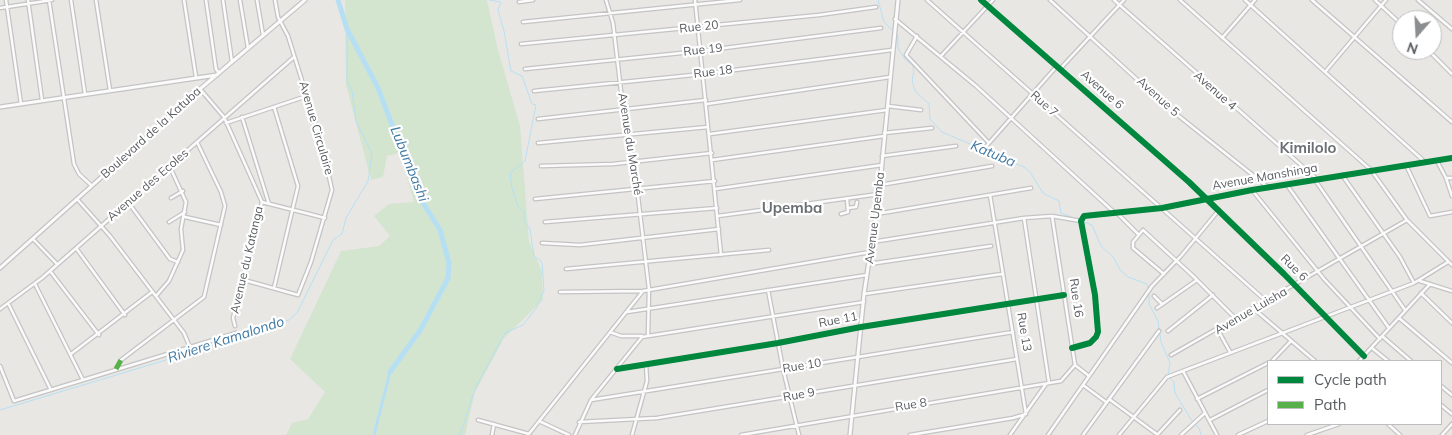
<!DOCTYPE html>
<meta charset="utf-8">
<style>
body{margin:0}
#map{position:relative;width:1452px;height:435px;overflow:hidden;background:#e9e7e4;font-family:Mulish,sans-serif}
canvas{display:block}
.legend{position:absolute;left:1267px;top:360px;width:175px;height:65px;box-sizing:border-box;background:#fff;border:1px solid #bdbec0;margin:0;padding:6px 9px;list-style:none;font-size:15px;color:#595d61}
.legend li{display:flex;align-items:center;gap:10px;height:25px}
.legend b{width:25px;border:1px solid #bdbec0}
.north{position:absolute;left:1392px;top:10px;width:50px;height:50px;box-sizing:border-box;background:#fff;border:1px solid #bdbec0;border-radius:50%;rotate:199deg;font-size:14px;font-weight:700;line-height:20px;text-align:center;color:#595d61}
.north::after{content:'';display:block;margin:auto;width:18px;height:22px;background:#8b8d8f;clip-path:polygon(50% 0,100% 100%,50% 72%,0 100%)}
</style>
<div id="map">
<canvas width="1452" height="435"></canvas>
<ul class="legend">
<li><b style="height:6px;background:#00873e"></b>Cycle path</li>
<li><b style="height:6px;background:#58b04a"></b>Path</li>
</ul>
<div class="north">N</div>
</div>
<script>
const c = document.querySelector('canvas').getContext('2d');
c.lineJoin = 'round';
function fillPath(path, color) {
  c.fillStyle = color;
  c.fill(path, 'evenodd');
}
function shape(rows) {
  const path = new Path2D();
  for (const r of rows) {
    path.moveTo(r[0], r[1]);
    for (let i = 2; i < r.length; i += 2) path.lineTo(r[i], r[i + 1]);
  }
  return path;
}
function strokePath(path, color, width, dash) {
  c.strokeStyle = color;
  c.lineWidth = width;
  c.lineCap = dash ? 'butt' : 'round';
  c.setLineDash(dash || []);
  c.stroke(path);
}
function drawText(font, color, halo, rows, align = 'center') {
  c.font = font + ' Mulish,sans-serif';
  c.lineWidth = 4.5;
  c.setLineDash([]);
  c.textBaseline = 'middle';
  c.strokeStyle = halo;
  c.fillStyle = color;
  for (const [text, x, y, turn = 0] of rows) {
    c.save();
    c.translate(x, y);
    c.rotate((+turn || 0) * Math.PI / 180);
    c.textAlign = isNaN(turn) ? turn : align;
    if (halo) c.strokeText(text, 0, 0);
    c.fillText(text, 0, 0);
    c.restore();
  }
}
fillPath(shape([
 [345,0,487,0,498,50,520,126,529,241,542,272,543,300,504,338,475,392,465,435,286,435,292,423,308,419,325,392,290,359,341,251,379,246,390,236,374,216,389,204,414,202,400,153,387,156,383,177,371,180,346,85]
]), '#d3e5cf');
strokePath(shape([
 [878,0,884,22,898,36,898,48,904,58,913,66,914,71,912,80,915,91,929,104,930,119,942,132,1024,167,1030,172,1043,193,1059,201,1061,213,1092,225,1101,246,1114,258,1120,270,1128,277,1147,284,1149,290,1149,304,1158,321,1161,342,1170,363,1168,376,1174,382,1175,393,1192,421],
 [0,410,196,351,289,320,297,313,333,240,342,234,346,218,368,181,372,154,356,121,352,91,347,81,347,29],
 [1194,423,1199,428,1201,435],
 [460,435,475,389,505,333,523,325,537,307,544,291,542,262,534,256,530,229,524,220,524,211,518,207,512,188,510,173,525,161,536,105,532,104,522,76,511,71,504,31,498,10,501,2,489,0]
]), '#b7dff4', 1);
strokePath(shape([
 [374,435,390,372]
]), '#b7dff4', 3);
strokePath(shape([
 [338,0,347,29,378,88,420,198,440,230,449,263,448,278,421,329,390,372]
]), '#b7dff4', 5);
const minor = shape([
 [6,0,21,104],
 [28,0,42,100],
 [49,0,74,164,79,174,92,186],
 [71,0,85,94],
 [96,0,110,90],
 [184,0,196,77],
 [206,0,216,69,219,73],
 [223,0,232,62],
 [240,0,248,48],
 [257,0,263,35],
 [606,0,613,23,621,91,637,188,649,289,648,335],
 [695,0,721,255],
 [927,0,1266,301],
 [981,0,1189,182,1284,274,1364,356],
 [1050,0,1165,105,1269,188],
 [1114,0,1318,180],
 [1180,0,1371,170,1407,220,1452,265],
 [1245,0,1425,162],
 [1312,0,1452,122],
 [1375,0,1402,25],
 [1418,0,1452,29],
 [519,2,533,0],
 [0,8,52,0],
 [895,19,976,86,1115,213],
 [523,22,740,0],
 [917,36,906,55,989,143],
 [1222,38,1255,0],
 [521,44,819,15,876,7],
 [1428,50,1452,74],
 [941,56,993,0],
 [525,69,701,51,881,28],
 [1060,69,1124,0],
 [1325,72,1386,0],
 [200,89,224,117,262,202,233,318,235,326],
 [534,91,703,74,892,50],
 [707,104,890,77],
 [888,106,921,110],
 [274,107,298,186,274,288],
 [242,117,269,204],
 [538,119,706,100],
 [226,123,307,96],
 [884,133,932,128],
 [710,134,887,110],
 [538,143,708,127],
 [978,148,982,151,1057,66],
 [882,156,956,146],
 [712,160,884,136],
 [1437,161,1446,178,1452,196],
 [1406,165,1430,216,1452,212],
 [541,166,613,164,712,153],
 [1342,175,1400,257,1414,283],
 [1446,178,1452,178],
 [1315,180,1405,310],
 [880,185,992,166],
 [1287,185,1389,328],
 [715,189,882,165],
 [1252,190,1324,279,1380,339],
 [171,198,183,191],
 [77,199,110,236,184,333,193,355],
 [535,199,715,181],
 [128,202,170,259,178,262],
 [262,202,325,218],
 [848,208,856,207,857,202],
 [841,214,848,212,847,198],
 [876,214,1031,188],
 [1118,214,1138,234],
 [718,216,879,194],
 [1052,216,1075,365,1089,376],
 [185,217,221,225],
 [1024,218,1049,383],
 [169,222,185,212],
 [545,222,717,208],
 [33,239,57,264],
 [872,242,1024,218,1052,216,1081,221],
 [542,243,580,245,719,229],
 [76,248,125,315],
 [869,264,991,246],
 [566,269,769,250],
 [50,271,99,335],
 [1164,274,1133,248,1133,242,1143,230,1193,276,1236,319],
 [244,280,298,295,311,262,332,190,321,141,288,36,278,17,275,0],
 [1420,281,1452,291],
 [35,284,83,380,236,333],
 [768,290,783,369,799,435],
 [560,292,643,291],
 [1421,293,1452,323],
 [864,294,1002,274],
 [156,296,169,281,183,250,181,229,186,202,170,167],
 [1154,296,1162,304],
 [9,305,51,390],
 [1157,308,1197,280],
 [0,309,42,278,294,57],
 [1254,309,1315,361],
 [627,312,867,275],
 [1399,318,1452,363],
 [1218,330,1230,352],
 [1168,331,1213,295],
 [610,332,621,336,642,336],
 [1382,336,1411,361],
 [1072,348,1090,343,1096,337,1098,332,1095,295,1081,221,1084,216,1162,208,1252,190,1452,158],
 [1372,348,1388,361],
 [71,354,152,292],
 [1171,355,1407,220],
 [121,360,204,297,225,206,221,192,197,142],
 [1272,361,1291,341],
 [1359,361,1430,284],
 [0,366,14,401,83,380],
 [617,369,778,343,861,327,1064,295],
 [1183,371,1217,435],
 [1083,385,1106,402],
 [1441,386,1452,395],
 [1109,399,1158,435],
 [1197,399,1268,363],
 [591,400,1013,332],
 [1441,405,1452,414],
 [478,420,529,434],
 [1210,420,1268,390],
 [539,421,569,435],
 [579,422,657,418,1017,359],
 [1388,424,1400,435],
 [492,435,494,424],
 [528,435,643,291,870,252],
 [575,435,591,400,642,337,864,302],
 [632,435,647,381,646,364],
 [741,435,1061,381,1075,365],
 [910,435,1013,418,1026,414,990,195],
 [1010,435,1046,384],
 [1048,435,1152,286,1181,256,1219,210],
 [1083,435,1159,331],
 [1119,435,1167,377,1414,283,1448,262],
 [1157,435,1180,410],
 [1181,435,1205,413],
 [1238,435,1268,421],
 [1307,435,1339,424],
 [1442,435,1452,424]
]);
const tertiary = shape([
 [0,107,217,75],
 [0,268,200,89,305,0],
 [850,435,864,294,879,194,898,0]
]);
strokePath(minor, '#c4c4c5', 5);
strokePath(tertiary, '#c4c4c5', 5.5);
strokePath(minor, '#fcfbfb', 2.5);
strokePath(tertiary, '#fcfbfb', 3);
strokePath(shape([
 [116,369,121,360]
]), '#58b04a', 5, [10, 5]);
strokePath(shape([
 [981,0,1189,182,1284,274,1364,356],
 [1072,348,1090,343,1096,337,1098,332,1095,295,1081,221,1084,216,1162,208,1252,190,1452,158],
 [617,369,778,343,861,327,1064,295]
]), '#00873e', 6);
drawText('12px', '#595d61', '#fff', [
 ["Rue 20",699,27,-6],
 ["Rue 19",703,50,-6],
 ["Rue 18",713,72,-7],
 ["Avenue 6",1102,90,41],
 ["Avenue 4",1215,91,41],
 ["Avenue 5",1158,97,42],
 ["Rue 7",1044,104,42],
 ["Avenue Circulaire",316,128,74],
 ["Boulevard de la Katuba",151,133,-42],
 ["Avenue du Marché",630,144,81],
 ["Avenue Manshinga",1265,177,-10],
 ["Avenue des Ecoles",148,185,-41],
 ["Avenue Upemba",875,218,-83],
 ["Avenue du Katanga",247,260,-77],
 ["Rue 6",1294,268,45],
 ["Rue 16",1076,298,82],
 ["Avenue Luisha",1251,311,-30],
 ["Rue 11",838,320,-11],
 ["Rue 13",1024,332,81],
 ["Rue 10",802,366,-9],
 ["Rue 9",799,395,-10],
 ["Rue 8",911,405,-9]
]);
drawText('italic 14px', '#3e78a3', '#fff', [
 ["Katuba",993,154,23],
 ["Lubumbashi",409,164,68],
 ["Riviere Kamalondo",226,340,-18]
]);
drawText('bold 15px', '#6a6f73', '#fff', [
 ["Kimilolo",1308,148],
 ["Upemba",792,208]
]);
</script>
